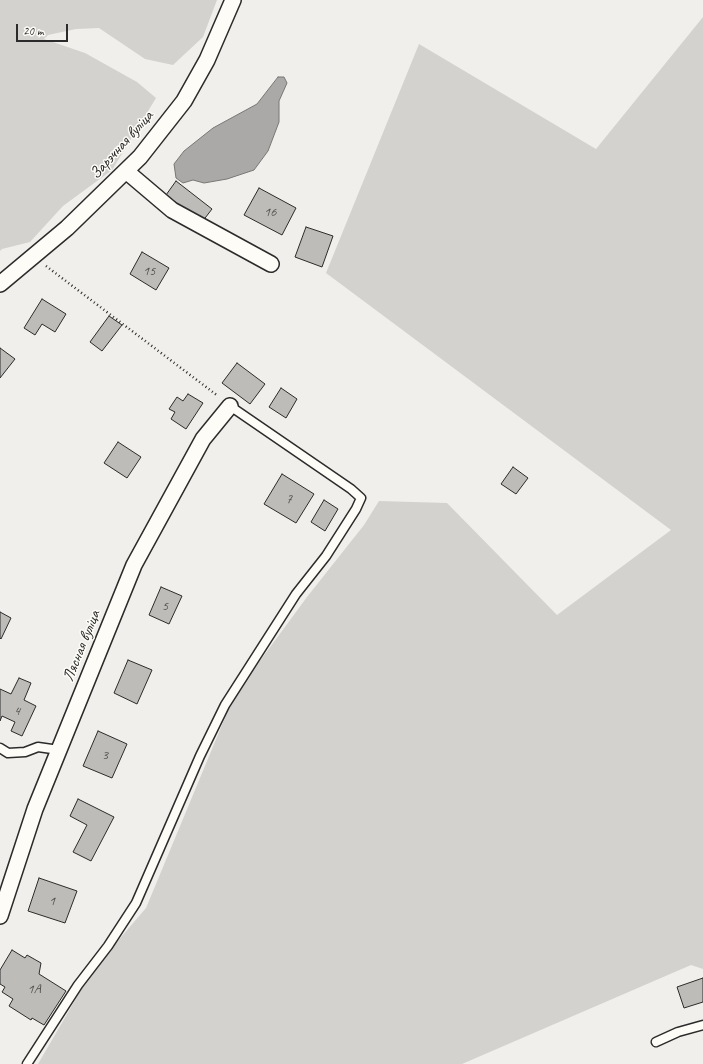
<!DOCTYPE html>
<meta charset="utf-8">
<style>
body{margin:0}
#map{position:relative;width:703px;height:1064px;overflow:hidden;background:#f0efeb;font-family:Caveat,sans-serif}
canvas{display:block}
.scale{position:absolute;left:16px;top:24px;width:52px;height:18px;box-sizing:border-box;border:2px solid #2b2b2b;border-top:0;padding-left:5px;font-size:12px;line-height:14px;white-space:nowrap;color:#2b2b2b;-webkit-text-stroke:3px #fdfcf7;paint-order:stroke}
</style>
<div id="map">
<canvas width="703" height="1064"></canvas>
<div class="scale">20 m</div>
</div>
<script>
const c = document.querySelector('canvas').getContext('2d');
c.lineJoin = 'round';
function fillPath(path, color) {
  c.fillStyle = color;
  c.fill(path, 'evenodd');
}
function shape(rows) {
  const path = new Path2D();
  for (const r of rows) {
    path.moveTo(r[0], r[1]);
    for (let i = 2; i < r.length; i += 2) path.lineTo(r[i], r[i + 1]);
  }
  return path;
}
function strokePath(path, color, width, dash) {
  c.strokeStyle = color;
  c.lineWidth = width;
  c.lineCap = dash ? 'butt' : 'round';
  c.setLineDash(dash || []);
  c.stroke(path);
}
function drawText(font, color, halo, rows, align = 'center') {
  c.font = font + ' Caveat,sans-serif';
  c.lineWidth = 3;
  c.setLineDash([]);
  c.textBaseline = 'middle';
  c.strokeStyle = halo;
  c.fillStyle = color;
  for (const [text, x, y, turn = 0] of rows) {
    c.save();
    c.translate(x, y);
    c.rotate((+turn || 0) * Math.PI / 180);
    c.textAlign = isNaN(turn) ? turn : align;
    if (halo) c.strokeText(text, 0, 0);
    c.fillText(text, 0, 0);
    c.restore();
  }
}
fillPath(shape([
 [0,0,217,0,203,37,173,65,145,59,99,28,76,29,48,35,44,39,85,53,137,82,156,98,112,170,63,206,30,242,2,249,0,251],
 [703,17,703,969,691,965,462,1064,38,1064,92,971,146,908,234,696,307,597,364,525,379,501,447,503,557,615,671,530,326,273,419,44,596,149]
]), '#d3d2cf');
const water = shape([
 [278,77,284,77,287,83,279,101,279,122,268,151,254,170,227,179,204,183,193,180,183,183,176,178,174,164,184,151,213,128,257,104,278,77]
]);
fillPath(water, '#aaa9a7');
strokePath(water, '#777775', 1);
const building = shape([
 [176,181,212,209,202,222,166,195,176,181],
 [259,188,296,208,282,235,244,215,259,188],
 [306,227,333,236,322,267,295,257,306,227],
 [142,252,169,268,156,290,130,274,142,252],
 [42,299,66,314,55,332,42,324,35,335,24,328,42,299],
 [109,316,122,325,102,351,90,342,109,316],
 [0,348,15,359,0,378,0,348],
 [237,363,265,384,250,404,222,383,237,363],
 [281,388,297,399,286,418,269,407,281,388],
 [188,394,203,403,186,429,171,419,175,412,169,409,177,397,183,401,188,394],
 [118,442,141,457,127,478,104,463,118,442],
 [513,467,528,478,516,494,501,484,513,467],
 [282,474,314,494,296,523,264,504,282,474],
 [324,500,338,509,325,531,311,522,324,500],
 [161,587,182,596,169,624,149,615,161,587],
 [0,612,11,618,1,639,0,638,0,612],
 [128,660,152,670,137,704,114,693,128,660],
 [19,678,31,683,24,700,36,706,22,736,11,731,15,722,2,716,0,721,0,689,11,694,19,678],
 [98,731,127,744,112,778,83,766,98,731],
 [78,799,114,817,91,861,73,852,87,825,70,816,78,799],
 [39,878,77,891,65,923,28,911,39,878],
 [12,950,25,958,27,955,41,963,39,974,66,991,44,1025,32,1018,31,1020,9,1006,13,999,2,992,5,987,0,984,0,970,12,950],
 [703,978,703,1002,684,1008,677,987,703,978]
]);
fillPath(building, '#bdbcb8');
strokePath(building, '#2b2b2b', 1);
const lane = shape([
 [0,748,8,753,25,752,38,747,59,750],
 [656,1042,678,1032,703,1025],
 [27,1064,78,985,108,946,136,903,200,756,225,705,296,594,326,556,356,509,361,498,351,489,230,406]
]);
const street = shape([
 [126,171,172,210,271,264],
 [0,284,67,228,140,157,184,101,207,60,233,0],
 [0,916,35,809,134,565,203,439,230,406]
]);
strokePath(lane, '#2b2b2b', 11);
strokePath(street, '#2b2b2b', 18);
strokePath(shape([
 [46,266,218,396]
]), '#2b2b2b', 2.5, [1, 3]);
strokePath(lane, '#fdfcf7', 8);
strokePath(street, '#fdfcf7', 15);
drawText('14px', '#504f4e', null, [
 ["16",270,212],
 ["15",149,271],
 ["7",289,499],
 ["5",165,606],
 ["4",17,711],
 ["3",105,755],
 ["1",52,901],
 ["1А",34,989]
]);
drawText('16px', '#2b2b2b', '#fdfcf7', [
 ["Зарэчная вуліца",122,145,-48],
 ["Лясная вуліца",82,646,-68]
]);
</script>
